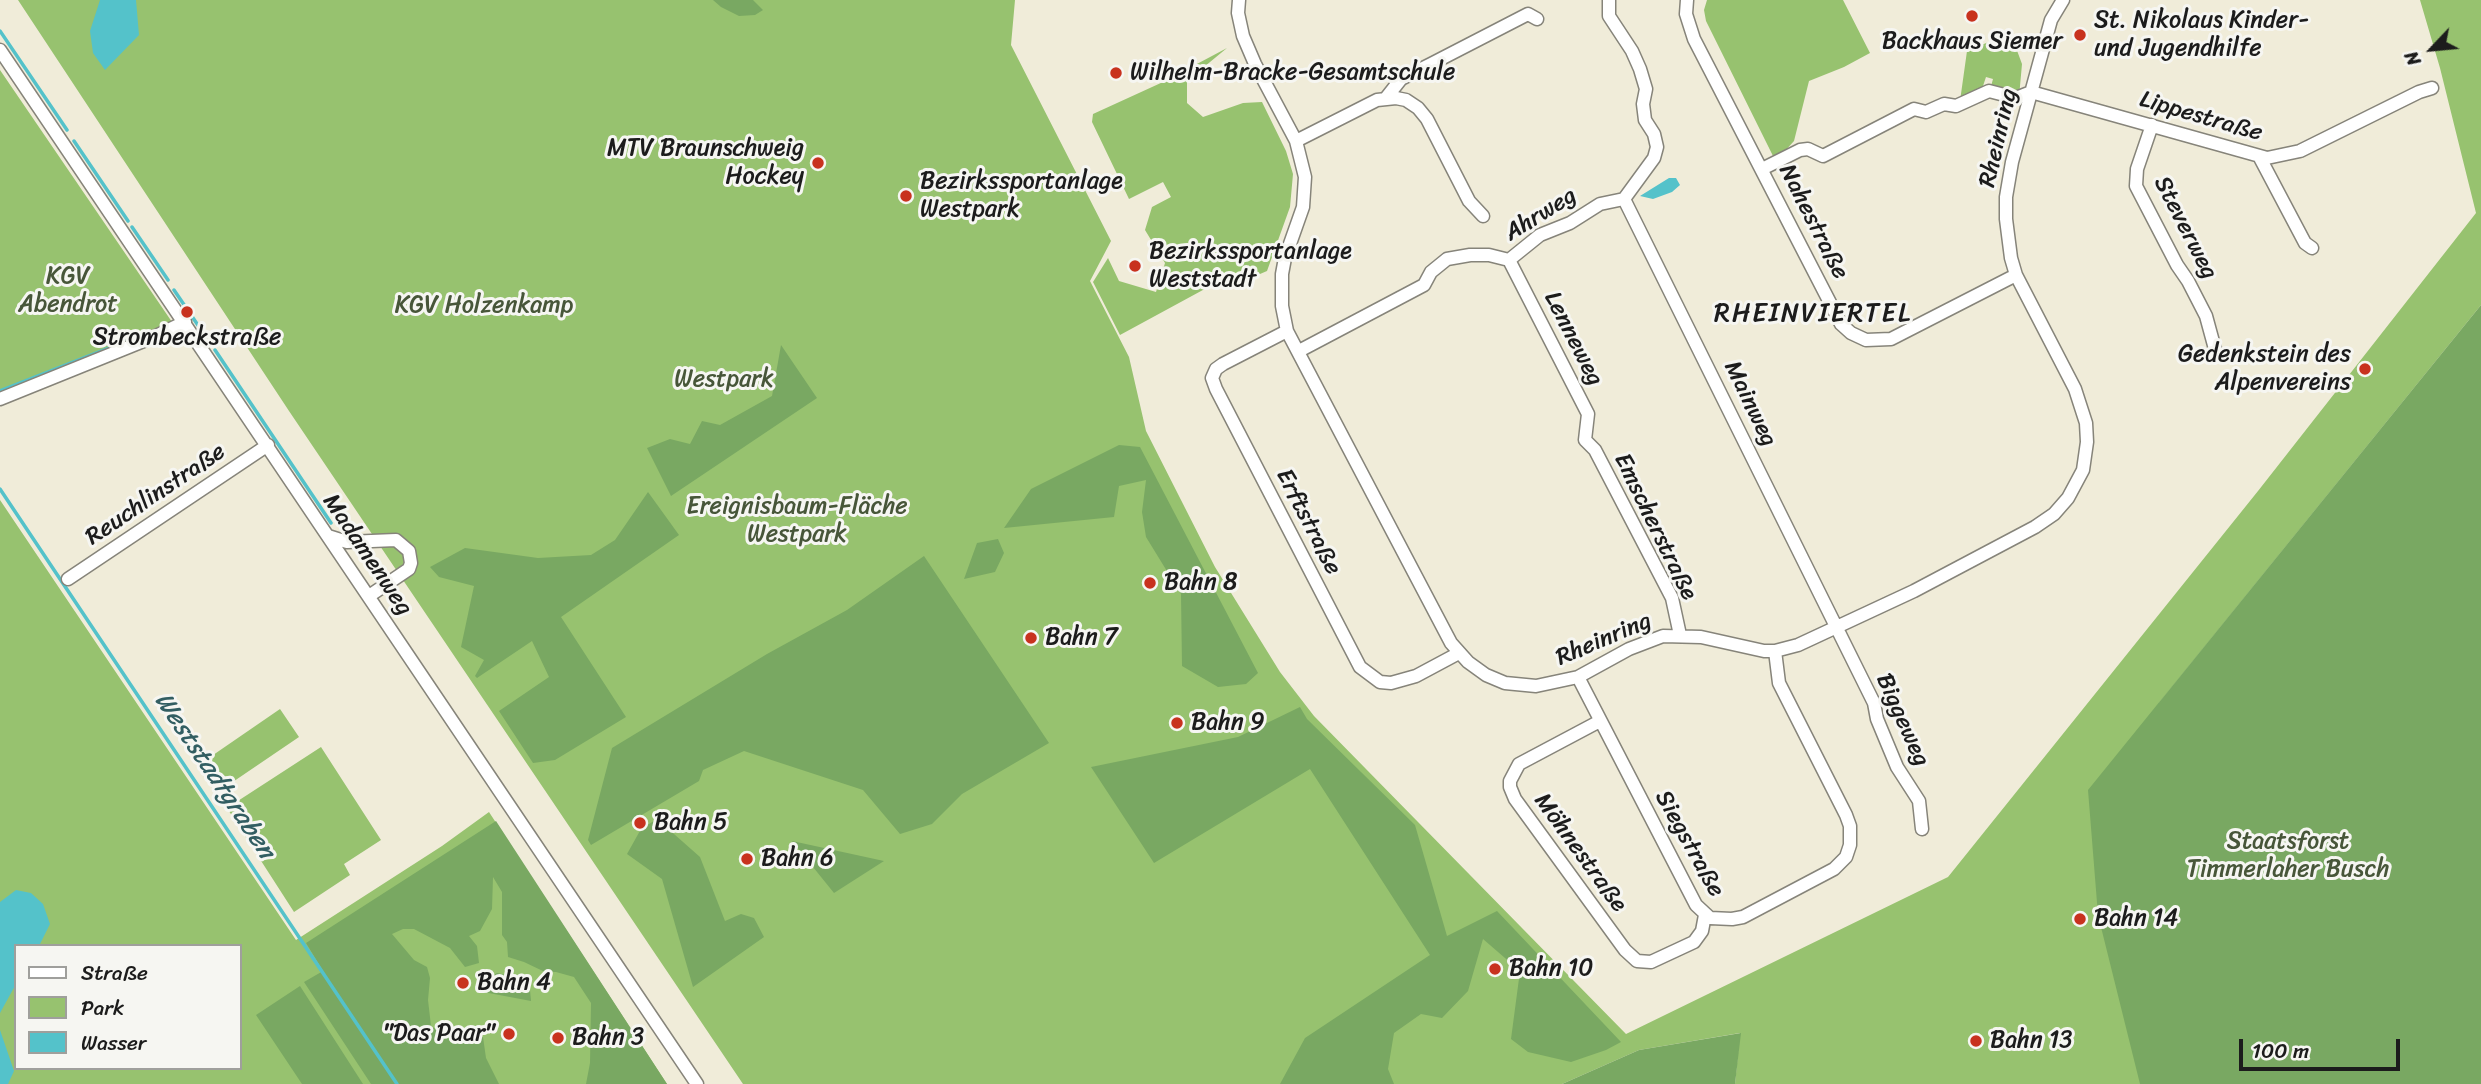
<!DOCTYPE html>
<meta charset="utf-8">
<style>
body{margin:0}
#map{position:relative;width:2481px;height:1084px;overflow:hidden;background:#f0ecd9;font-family:Sriracha,sans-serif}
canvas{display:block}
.legend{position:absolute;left:14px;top:944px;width:228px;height:126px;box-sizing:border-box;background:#f6f6f2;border:2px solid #9f9f9c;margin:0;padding:9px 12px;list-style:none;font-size:21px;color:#1c1c1c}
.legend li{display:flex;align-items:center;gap:14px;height:35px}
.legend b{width:35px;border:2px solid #9f9f9c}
.north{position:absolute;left:2397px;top:14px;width:70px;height:70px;-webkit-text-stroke:5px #f6f6f2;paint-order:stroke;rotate:244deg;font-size:19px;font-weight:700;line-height:28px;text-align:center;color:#1c1c1c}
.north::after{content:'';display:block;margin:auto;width:24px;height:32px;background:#1c1c1c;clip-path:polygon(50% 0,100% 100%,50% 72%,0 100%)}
.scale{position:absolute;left:2239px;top:1039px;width:161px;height:32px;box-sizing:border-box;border:4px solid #1c1c1c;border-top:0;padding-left:9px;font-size:21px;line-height:24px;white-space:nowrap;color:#1c1c1c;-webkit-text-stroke:5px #f6f6f2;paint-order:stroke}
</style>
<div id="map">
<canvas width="2481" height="1084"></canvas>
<ul class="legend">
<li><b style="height:9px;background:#fff"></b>Straße</li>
<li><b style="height:19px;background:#97c26f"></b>Park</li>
<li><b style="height:19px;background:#54c2ca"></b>Wasser</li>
</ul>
<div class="north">N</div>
<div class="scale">100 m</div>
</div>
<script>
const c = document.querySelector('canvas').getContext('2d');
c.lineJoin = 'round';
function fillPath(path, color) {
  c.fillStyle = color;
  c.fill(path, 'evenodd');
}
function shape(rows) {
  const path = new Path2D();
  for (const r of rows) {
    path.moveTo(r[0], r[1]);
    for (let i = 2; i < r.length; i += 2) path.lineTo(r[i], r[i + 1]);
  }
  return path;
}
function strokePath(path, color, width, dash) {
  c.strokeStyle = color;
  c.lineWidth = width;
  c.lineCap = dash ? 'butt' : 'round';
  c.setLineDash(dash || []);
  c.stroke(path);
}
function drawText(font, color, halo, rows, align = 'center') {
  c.font = font + ' Sriracha,sans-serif';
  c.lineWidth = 6;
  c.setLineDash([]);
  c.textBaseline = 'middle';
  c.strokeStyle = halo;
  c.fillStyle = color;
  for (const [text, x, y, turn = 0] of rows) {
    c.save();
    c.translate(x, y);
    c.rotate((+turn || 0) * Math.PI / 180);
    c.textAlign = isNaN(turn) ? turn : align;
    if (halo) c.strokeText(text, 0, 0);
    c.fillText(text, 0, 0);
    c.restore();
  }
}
fillPath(shape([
 [18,0,1015,0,1011,45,1111,241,1090,281,1129,357,1146,431,1215,567,1280,672,1314,716,1626,1034,1948,877,2258,491,2476,213,2440,68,2420,0,2481,0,2481,305,2159,703,2481,1084,1735,1084,1740,1033,1639,1050,1562,1084,743,1084,289,411],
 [1707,0,1843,0,1870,53,1844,67,1809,81,1794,141,1784,152,1773,156,1706,21,1704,10],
 [2012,37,2022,64,2019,97,1990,90,1993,79,1986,77,1982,89,1960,101,1967,51,1991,41],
 [1227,48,1187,81,1187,103,1203,117,1243,103,1262,102,1286,151,1293,174,1290,207,1267,271,1239,283,1225,278,1120,335,1093,282,1108,258,1119,281,1156,292,1165,263,1145,230,1152,207,1171,197,1163,182,1129,199,1092,122,1093,114,1163,82],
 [0,70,172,322,0,390],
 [0,500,296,940,442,846,489,812,667,1084,0,1084],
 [16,946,240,946,240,1068,16,1068],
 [280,709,299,737,218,792,200,764],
 [321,747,381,840,344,864,350,875,294,912,227,808]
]), '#97c26f');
fillPath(shape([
 [713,0,753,0,763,10,755,15,739,16,721,7],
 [2481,305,2481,1084,2140,1084,2098,915,2088,790],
 [781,345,817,398,671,496,647,448,670,439,690,444,702,421,720,425,772,396],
 [1119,445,1140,447,1258,673,1246,684,1218,687,1182,666,1181,594,1146,537,1142,512,1146,480,1119,486,1114,517,1004,528,1031,489],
 [648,492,679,535,561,617,626,717,555,760,533,763,499,711,549,677,532,641,477,678,475,676,484,660,461,647,474,586,439,577,430,567,465,548,538,558,591,555,615,540],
 [998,539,1004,553,995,572,964,579,977,543],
 [924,556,1049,743,962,794,932,824,900,834,863,790,744,751,703,770,699,781,591,845,588,840,612,748,767,654,847,610],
 [1300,707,1307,719,1415,825,1447,936,1497,911,1621,1042,1606,1050,1571,1062,1528,1052,1511,1039,1520,971,1483,939,1468,991,1442,1018,1421,1014,1394,1033,1388,1069,1394,1084,1280,1084,1305,1038,1430,955,1310,769,1154,863,1091,767,1238,737],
 [657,819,700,857,725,921,741,914,754,918,764,937,693,987,662,879,627,854,641,829],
 [496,821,667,1084,586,1084,590,1063,591,1003,574,977,556,972,545,972,524,962,508,957,507,942,502,935,502,892,493,877,492,909,480,931,469,936,477,946,479,963,465,967,450,948,414,929,403,929,392,934,414,960,427,967,430,978,428,1000,431,1026,443,1034,483,1037,486,1058,499,1084,371,1084,304,982,323,971,306,943],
 [792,841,884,861,834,893],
 [497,973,511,976,530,990,531,1001,478,991,477,985],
 [300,986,363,1084,302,1084,256,1015],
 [1741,1033,1735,1084,1562,1084,1639,1050]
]), '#79a862');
fillPath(shape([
 [100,0,136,0,139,35,105,70,93,53,90,31],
 [1669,178,1676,178,1680,185,1672,192,1653,199,1640,196],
 [16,890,31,893,43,904,50,924,39,946,16,946,16,984,0,1013,0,902],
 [0,1030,14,1071,8,1084,0,1084]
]), '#54c2ca');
strokePath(shape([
 [0,31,67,130],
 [74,141,128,221],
 [132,227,168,280],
 [174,290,206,337],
 [215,350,331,523],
 [0,391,127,341],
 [0,489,397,1084]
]), '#54c2ca', 3.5);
const minor = shape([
 [1239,0,1238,13,1243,36,1255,64,1296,141,1305,177,1303,207,1285,258,1282,274,1282,306,1287,331,1451,643,1468,662,1486,675,1505,683,1536,686,1578,677,1629,649,1663,636,1701,637,1764,651,1775,651,1798,645,1914,591,2035,527,2054,514,2068,498,2083,470,2087,442,2086,423,2075,389,2016,275,2011,258,2006,219,2006,197,2012,162,2051,20,2063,0],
 [1609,0,1609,16,1632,51,1640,69,1646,89,1643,104,1645,120,1654,134,1657,147,1654,158,1624,199],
 [1687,0,1686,14,1694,39,1841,324,1851,333,1866,340,1891,339,2016,275],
 [0,50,697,1084],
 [1386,98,1401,79,1431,64,1528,14,1537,19],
 [2152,125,2137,169,2136,186,2177,265,2188,281,2206,316,2215,349],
 [1296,141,1377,100,1396,98,1406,100,1418,108,1427,119,1469,201,1483,216],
 [2259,156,2305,243,2312,248],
 [1762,169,1800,150,1808,149,1823,156,1914,109,1926,112,1944,104,1956,106,1989,91,2016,98,2031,92,2267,158,2300,151,2419,92,2432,88],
 [1624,199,1874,703,1877,719,1897,767,1919,801,1922,829],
 [1509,260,1588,414,1585,440,1595,450,1608,475,1672,598,1680,635],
 [1287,331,1223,364,1216,369,1212,378,1216,389,1360,667,1380,682,1391,683,1416,676,1459,653],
 [1299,351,1424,285,1431,272,1447,259,1470,255,1489,255,1509,260,1540,235,1570,223,1600,204,1624,199],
 [0,399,156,336,185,322],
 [328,536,347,542,396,540,409,551,411,563,409,569,369,596],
 [68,579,268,445],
 [1578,677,1696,905,1710,918,1732,919,1743,917,1834,869,1846,857,1850,845,1850,826,1846,815,1779,683,1775,651],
 [1600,721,1519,764,1510,781,1510,787,1515,799,1625,950,1637,961,1651,962,1694,942,1702,931,1705,915]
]);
strokePath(minor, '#86847a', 15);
strokePath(minor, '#fff', 12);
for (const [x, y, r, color] of [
 [1972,16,7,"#c8321e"],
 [2080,35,7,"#c8321e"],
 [1116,73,7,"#c8321e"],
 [818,163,7,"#c8321e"],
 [906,196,7,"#c8321e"],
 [1135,266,7,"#c8321e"],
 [187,312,7,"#c8321e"],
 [2365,369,7,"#c8321e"],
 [1150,583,7,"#c8321e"],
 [1031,638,7,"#c8321e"],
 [1177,723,7,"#c8321e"],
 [640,823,7,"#c8321e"],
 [747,859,7,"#c8321e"],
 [2080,919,7,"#c8321e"],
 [1495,969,7,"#c8321e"],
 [463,983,7,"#c8321e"],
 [509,1034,7,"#c8321e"],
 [558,1038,7,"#c8321e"],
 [1976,1041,7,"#c8321e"]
]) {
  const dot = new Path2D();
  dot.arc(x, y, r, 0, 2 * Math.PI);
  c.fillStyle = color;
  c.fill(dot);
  strokePath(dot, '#f6f6f2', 2.5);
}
drawText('24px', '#1c1c1c', '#f6f6f2', [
 ["St. Nikolaus Kinder-",2094,21],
 ["und Jugendhilfe",2094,49],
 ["Backhaus Siemer",1972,42,"center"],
 ["Wilhelm-Bracke-Gesamtschule",1130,73],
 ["MTV Braunschweig",804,149,"right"],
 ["Hockey",804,177,"right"],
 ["Bezirkssportanlage",920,182],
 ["Westpark",920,210],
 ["Bezirkssportanlage",1149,252],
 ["Weststadt",1149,280],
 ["Strombeckstraße",187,338,"center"],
 ["Gedenkstein des",2351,355,"right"],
 ["Alpenvereins",2351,383,"right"],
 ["Bahn 8",1164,583],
 ["Bahn 7",1045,638],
 ["Bahn 9",1191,723],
 ["Bahn 5",654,823],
 ["Bahn 6",761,859],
 ["Bahn 14",2094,919],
 ["Bahn 10",1509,969],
 ["Bahn 4",477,983],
 ["\"Das Paar\"",495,1034,"right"],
 ["Bahn 3",572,1038],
 ["Bahn 13",1990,1041]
], 'left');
drawText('24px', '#1c1c1c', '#f6f6f2', [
 ["Lippestraße",2201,117,16],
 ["Rheinring",1999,138,-77],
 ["Ahrweg",1541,215,-32],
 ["Nahestraße",1813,222,63],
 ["Steverweg",2185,228,63],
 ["Lenneweg",1573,339,63],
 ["Mainweg",1750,404,64],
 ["Reuchlinstraße",156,495,-34],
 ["Erftstraße",1308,522,63],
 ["Emscherstraße",1655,527,64],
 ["Madamenweg",367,555,56],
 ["Rheinring",1604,640,-23],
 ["Biggeweg",1902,720,66],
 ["Siegstraße",1689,844,61],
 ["Möhnestraße",1580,853,54]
]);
drawText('24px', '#475639', '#f6f6f2', [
 ["KGV",68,277],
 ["Abendrot",68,305],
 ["KGV Holzenkamp",484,306],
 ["Westpark",724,380],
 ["Ereignisbaum-Fläche",797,507],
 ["Westpark",797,535],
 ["Staatsforst",2288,842],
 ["Timmerlaher Busch",2288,870]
]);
c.letterSpacing = '2px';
drawText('26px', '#1c1c1c', '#f6f6f2', [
 ["RHEINVIERTEL",1813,314]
]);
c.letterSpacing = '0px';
drawText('italic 26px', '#325e62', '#f6f6f2', [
 ["Weststadtgraben",214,776,56]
]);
</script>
